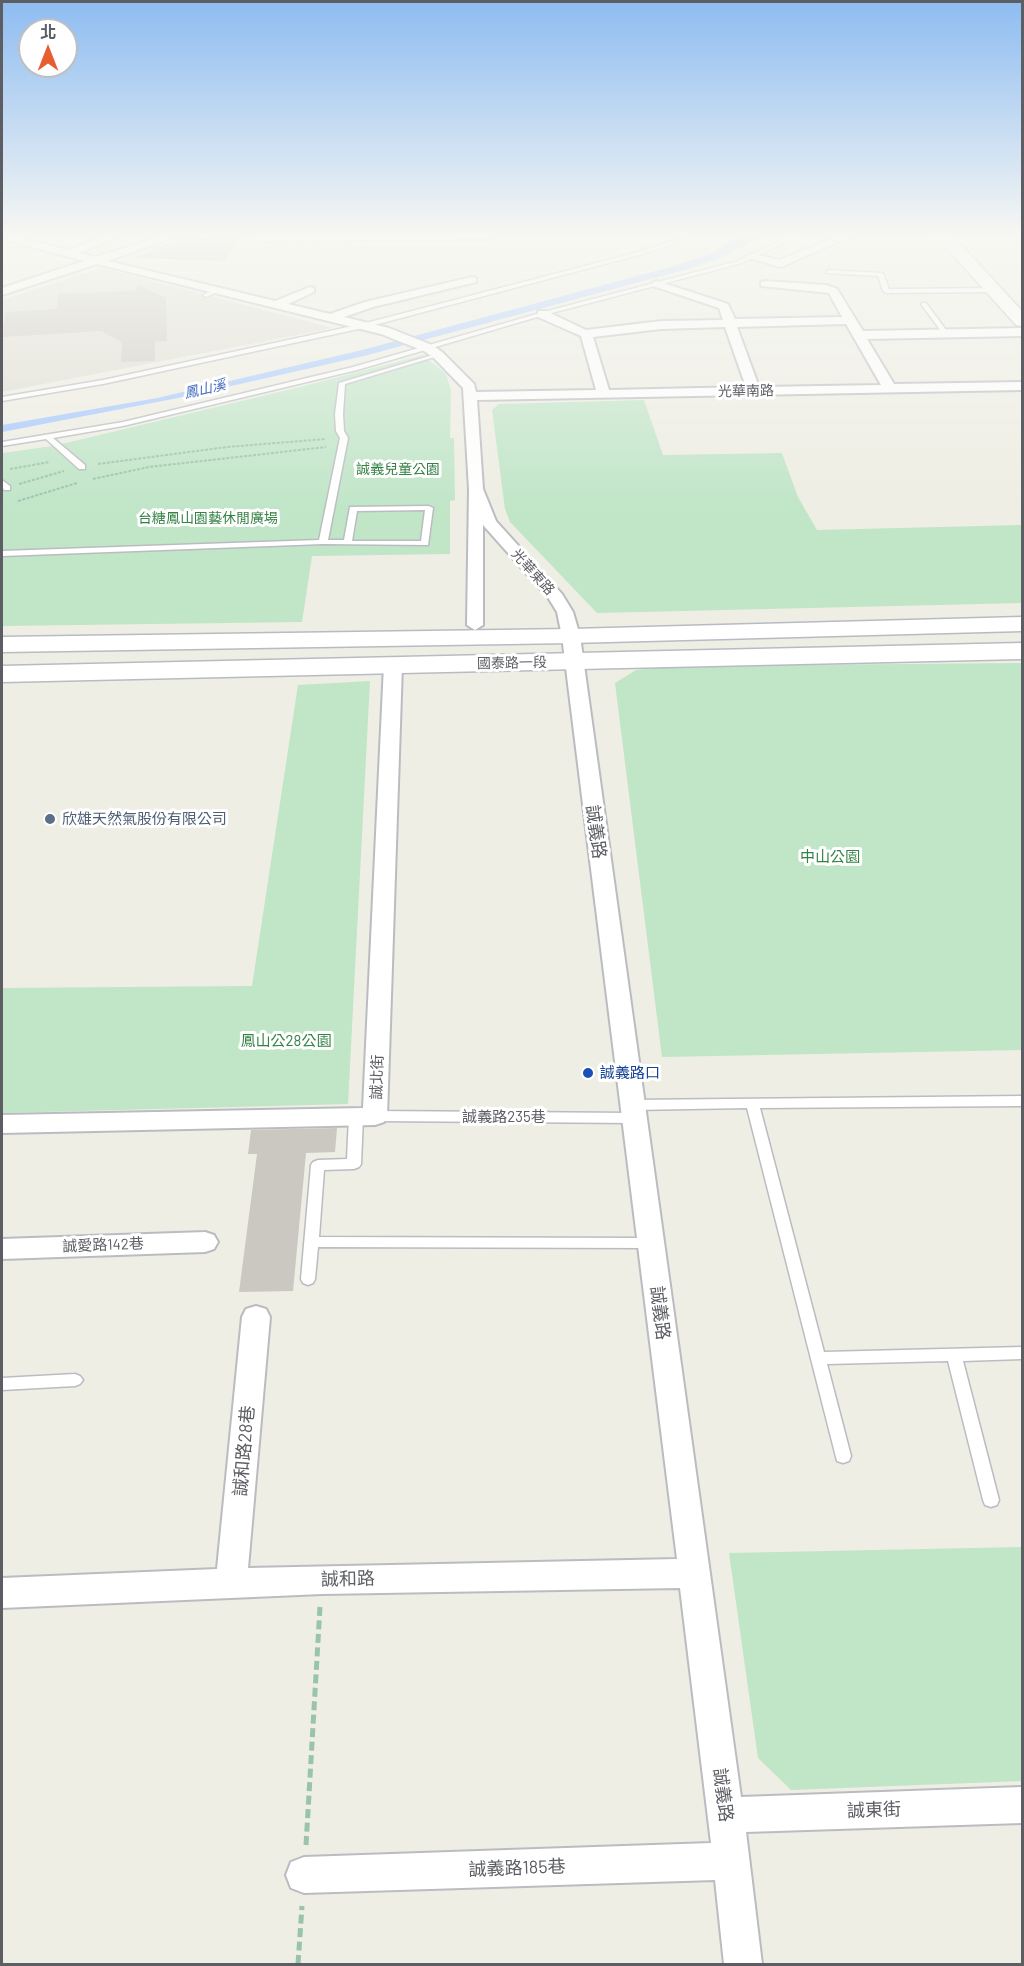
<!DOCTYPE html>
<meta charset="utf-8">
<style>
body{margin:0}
#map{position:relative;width:1024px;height:1966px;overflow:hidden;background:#eeeee4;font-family:Barlow,"Noto Sans TC",sans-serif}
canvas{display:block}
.frame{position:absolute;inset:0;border:3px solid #5c5e64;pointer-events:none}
.north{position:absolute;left:18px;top:18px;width:60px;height:60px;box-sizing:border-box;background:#fff;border:2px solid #bebfc1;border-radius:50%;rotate:0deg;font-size:16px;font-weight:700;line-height:24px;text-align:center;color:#5c5e64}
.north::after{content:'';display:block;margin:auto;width:21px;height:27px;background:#e75e31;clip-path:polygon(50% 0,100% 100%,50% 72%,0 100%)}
</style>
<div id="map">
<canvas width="1024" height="1966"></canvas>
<div class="frame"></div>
<div class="north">北</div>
</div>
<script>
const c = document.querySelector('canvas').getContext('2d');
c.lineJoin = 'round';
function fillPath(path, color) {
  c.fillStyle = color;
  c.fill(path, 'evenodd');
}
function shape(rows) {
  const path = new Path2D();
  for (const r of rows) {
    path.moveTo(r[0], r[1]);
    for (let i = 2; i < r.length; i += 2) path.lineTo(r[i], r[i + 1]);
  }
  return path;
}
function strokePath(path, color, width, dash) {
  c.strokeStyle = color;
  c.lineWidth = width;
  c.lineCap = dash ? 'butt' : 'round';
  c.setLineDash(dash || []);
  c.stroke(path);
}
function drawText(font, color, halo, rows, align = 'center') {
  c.font = font + ' Barlow,"Noto Sans TC",sans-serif';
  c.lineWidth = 6;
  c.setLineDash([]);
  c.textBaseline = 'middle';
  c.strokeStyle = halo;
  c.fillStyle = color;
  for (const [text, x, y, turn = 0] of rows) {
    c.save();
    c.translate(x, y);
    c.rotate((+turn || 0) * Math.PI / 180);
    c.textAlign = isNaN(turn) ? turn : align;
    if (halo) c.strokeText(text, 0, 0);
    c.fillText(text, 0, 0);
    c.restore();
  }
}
fillPath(shape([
 [102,268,333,328,2,392,2,300]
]), '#deddd2');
fillPath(shape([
 [423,355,446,374,451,390,450,438,454,438,455,500,450,501,450,554,312,556,302,622,2,626,2,453,53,446,304,386],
 [644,400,663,455,782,453,798,497,817,530,1022,525,1022,603,597,613,510,522,505,509,492,410,499,404],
 [1022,663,1022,1050,662,1057,615,683,636,670,674,666],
 [370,681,348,1104,2,1113,2,988,252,986,298,685],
 [1022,1547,1022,1781,791,1790,758,1758,729,1553]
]), '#c0e5c7');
fillPath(shape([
 [739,236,762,236,720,258,688,269,364,356,178,398,2,432,2,425,157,398,362,350,667,268,710,254]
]), '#a4c7fe');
fillPath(shape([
 [189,236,240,238,225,261,133,258],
 [138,285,166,298,167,341,155,342,155,361,121,362,122,342,101,331,2,337,6,312,57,309,58,294,134,291],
 [337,1128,335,1152,306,1153,293,1291,239,1292,257,1154,248,1154,251,1130]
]), '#cac8c1');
const lane = shape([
 [682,236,689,236,677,243,635,256,363,328,103,384,2,401,2,397,103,380,362,324,631,254,673,241,682,236],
 [785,236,791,236,781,244,742,263,544,315,357,370,123,426,53,438,85,465,85,469,79,469,46,439,2,446,2,442,123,422,353,367,540,313,738,261,777,242,785,236],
 [828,270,883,273,889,289,994,288,997,290,994,292,886,293,883,291,878,276,826,273,828,270],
 [217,288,219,291,206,297,203,295,217,288],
 [922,303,926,303,949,334,948,335,944,335,921,304,922,303],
 [436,354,441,355,345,384,343,414,344,431,348,438,328,540,344,540,350,507,429,506,433,508,428,545,323,544,2,556,2,551,319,540,340,438,336,431,335,414,339,383,436,354],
 [425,510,421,541,352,541,357,511,425,510],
 [2,480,10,486,10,490,4,490,2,486,2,480],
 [1022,1096,1022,1106,760,1108,824,1352,1022,1347,1022,1359,963,1361,999,1500,997,1505,991,1507,985,1505,983,1500,948,1361,827,1364,851,1456,849,1461,843,1463,837,1461,747,1108,632,1110,627,1108,625,1105,627,1102,632,1100,1022,1096],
 [375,1111,633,1113,638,1115,640,1118,638,1121,633,1123,375,1121,370,1119,368,1116,370,1113,375,1111],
 [356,1112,361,1114,363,1117,361,1164,359,1167,354,1169,324,1170,319,1237,651,1238,656,1239,658,1243,656,1247,651,1248,318,1247,315,1279,313,1283,308,1285,303,1283,301,1279,311,1165,313,1162,318,1160,347,1159,349,1117,351,1114,356,1112],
 [75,1374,80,1376,83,1380,80,1384,75,1386,2,1390,2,1378,75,1374]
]);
const street = shape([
 [2,236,14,236,68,250,105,236,119,236,79,253,96,257,162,236,177,236,108,261,275,301,310,287,314,288,314,292,288,304,330,314,365,302,472,277,476,278,476,282,373,307,344,317,389,328,432,345,442,352,474,384,476,392,596,390,581,336,538,317,538,311,546,311,586,330,661,321,723,320,719,308,653,286,653,282,657,281,728,304,735,319,842,317,829,293,761,286,761,282,765,281,826,285,837,289,863,331,1022,328,1022,336,867,339,894,384,1022,382,1022,390,477,400,483,489,496,521,562,594,573,612,580,636,741,1797,1022,1787,1022,1823,746,1832,762,1964,724,1964,715,1880,304,1893,291,1888,286,1875,291,1862,304,1857,711,1843,680,1588,322,1594,2,1608,2,1578,217,1569,242,1317,246,1309,256,1306,266,1309,270,1317,248,1568,677,1559,562,636,557,612,549,599,483,525,483,625,475,630,467,625,469,489,463,388,434,358,424,351,381,334,97,264,2,295,2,288,84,261,2,239,2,236],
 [846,324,881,385,759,387,737,327,846,324],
 [725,327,746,387,609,390,593,337,661,329,725,327],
 [258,236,494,236,489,239,262,241,258,240,258,236],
 [838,236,852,236,781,267,745,257,751,254,780,260,838,236],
 [393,660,399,661,402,665,387,1116,384,1122,375,1125,2,1133,2,1115,363,1108,384,665,387,661,393,660],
 [205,1232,214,1235,218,1242,214,1249,205,1252,2,1259,2,1239,205,1232]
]);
const secondary = shape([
 [936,236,953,236,1022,311,1022,326,1016,325,936,236],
 [1022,617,1022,631,571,643,2,652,2,637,571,629,1022,617],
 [1022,643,1022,659,2,682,2,666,1022,643]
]);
strokePath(lane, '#bbbcc2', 3);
strokePath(street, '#bbbcc2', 4);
strokePath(secondary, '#b9bbc2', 3);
strokePath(shape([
 [98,464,227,447,326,439],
 [10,469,50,462],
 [93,479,149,467,326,447],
 [19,484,64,471],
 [18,501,77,483]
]), '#98c4ac', 2, [3, 1.5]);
strokePath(shape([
 [306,1845,320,1607],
 [298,1964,302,1906]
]), '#98c4ac', 5, [9, 4.5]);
fillPath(lane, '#fff');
fillPath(street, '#fff');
fillPath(secondary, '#fff');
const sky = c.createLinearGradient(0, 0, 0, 511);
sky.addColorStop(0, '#8dbcf1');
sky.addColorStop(0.46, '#f7f7f3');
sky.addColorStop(1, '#f7f7f300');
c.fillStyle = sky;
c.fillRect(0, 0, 1024, 511);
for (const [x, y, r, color] of [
 [50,819,6,"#5c6f8a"],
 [588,1073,6,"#1a4fb4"]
]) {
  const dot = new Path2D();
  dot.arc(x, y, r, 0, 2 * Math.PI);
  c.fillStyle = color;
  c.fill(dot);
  strokePath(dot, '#fff', 2);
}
drawText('italic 14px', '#466dc2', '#fff', [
 ["鳳山溪",205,389,-13]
]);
drawText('14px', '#5c5e64', '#fff', [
 ["光華南路",746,391,-1],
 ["光華東路",533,572,48],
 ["國泰路一段",512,663,-1]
]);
drawText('14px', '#358245', '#fff', [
 ["誠義兒童公園",398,469],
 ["台糖鳳山園藝休閒廣場",208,518]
]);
drawText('15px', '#4e5e75', '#fff', [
 ["欣雄天然氣股份有限公司",62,819]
], 'left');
drawText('15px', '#358245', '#fff', [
 ["中山公園",830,857],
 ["鳳山公28公園",286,1041]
]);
drawText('15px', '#164399', '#fff', [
 ["誠義路口",600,1073]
], 'left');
drawText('15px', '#5c5e64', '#fff', [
 ["誠北街",377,1077,-88],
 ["誠義路235巷",504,1117],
 ["誠愛路142巷",103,1245,-2]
]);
drawText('18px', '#5c5e64', '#fff', [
 ["誠義路",596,832,82],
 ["誠義路",660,1313,83],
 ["誠和路28巷",244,1451,-85],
 ["誠和路",348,1579,-1],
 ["誠義路",723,1795,83],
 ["誠東街",874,1810,-2],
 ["誠義路185巷",517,1868,-2]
]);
</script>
